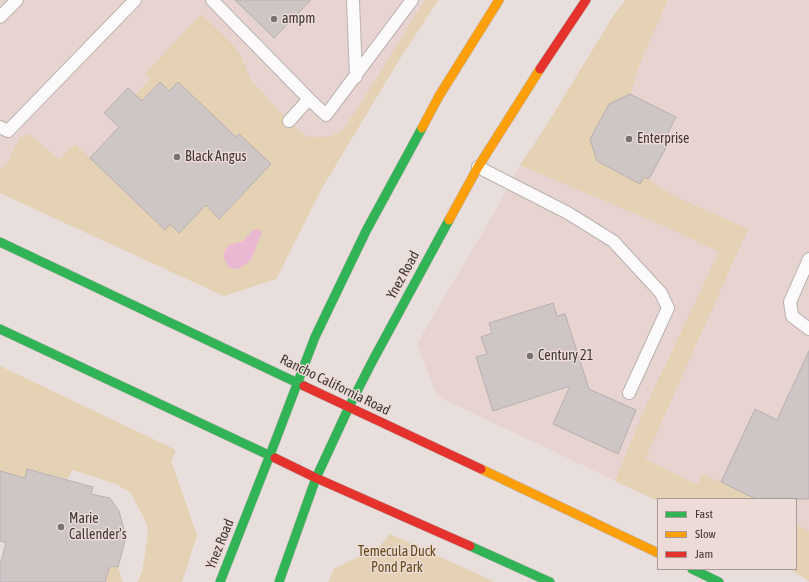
<!DOCTYPE html>
<style>
body{margin:0}
#map{position:relative;width:809px;height:582px;overflow:hidden;background:#e8dedc;font-family:"Asap Condensed",sans-serif}
canvas{display:block}
.legend{position:absolute;left:657px;top:498px;width:140px;height:72px;box-sizing:border-box;background:#eddbd7;border:1px solid #a79a97;margin:0;padding:5px 7px;list-style:none;font-size:12px;color:#3f3836}
.legend li{display:flex;align-items:center;gap:8px;height:20px}
.legend b{width:20px;border:1px solid #a79a97}
</style>
<div id="map">
<canvas width="809" height="582"></canvas>
<ul class="legend">
<li><b style="height:5px;background:#30b455"></b>Fast</li>
<li><b style="height:5px;background:#ff9f0a"></b>Slow</li>
<li><b style="height:5px;background:#e5322d"></b>Jam</li>
</ul>
</div>
<script>
const c = document.querySelector('canvas').getContext('2d');
c.lineJoin = 'round';
function fillPath(path, color) {
  c.fillStyle = color;
  c.fill(path, 'evenodd');
}
function shape(rows) {
  const path = new Path2D();
  for (const r of rows) {
    path.moveTo(r[0], r[1]);
    for (let i = 2; i < r.length; i += 2) path.lineTo(r[i], r[i + 1]);
  }
  return path;
}
function strokePath(path, color, width, dash) {
  c.strokeStyle = color;
  c.lineWidth = width;
  c.lineCap = dash ? 'butt' : 'round';
  c.setLineDash(dash || []);
  c.stroke(path);
}
function drawText(font, color, halo, rows, align = 'center') {
  c.font = font + ' "Asap Condensed",sans-serif';
  c.lineWidth = 3;
  c.setLineDash([]);
  c.textBaseline = 'middle';
  c.strokeStyle = halo;
  c.fillStyle = color;
  for (const [text, x, y, turn = 0] of rows) {
    c.save();
    c.translate(x, y);
    c.rotate((+turn || 0) * Math.PI / 180);
    c.textAlign = isNaN(turn) ? turn : align;
    if (halo) c.strokeText(text, 0, 0);
    c.fillText(text, 0, 0);
    c.restore();
  }
}
fillPath(shape([
 [0,0,438,0,399,60,322,188,276,279,224,296,0,193],
 [626,0,809,0,809,581,790,569,796,569,796,499,658,499,658,501,437,396,417,344,501,201,520,165,543,131,614,15]
]), '#e7d3cf');
fillPath(shape([
 [425,0,438,0,399,60,322,188,276,279,224,296,0,193,0,168,6,166,20,137,30,134,59,160,75,144,164,230,170,224,179,233,206,205,220,218,271,164,239,134,227,146,225,126,178,82,169,91,160,82,142,101,135,95,150,80,145,74,201,14,233,45,242,58,250,79,291,124,308,137,323,137,331,136,343,130,375,81],
 [626,0,668,0,642,58,630,94,609,104,590,138,597,161,640,184,644,177,674,196,748,229,645,459,697,485,703,474,756,499,658,499,658,501,615,481,646,406,719,252,671,229,520,165,543,131,614,15],
 [0,366,176,450,171,461,197,535,182,582,137,582,142,572,148,535,147,524,131,493,116,484,72,470,68,479,27,469,25,478,0,473],
 [796,525,809,531,809,581,790,569,796,569],
 [390,534,495,582,328,582,334,569,380,546],
 [110,566,118,567,123,582,105,582]
]), '#e5d1b3');
fillPath(shape([
 [258,229,262,232,251,260,240,268,233,269,228,267,223,256,225,250,229,245,243,241,253,230]
]), '#eab8d2');
const building = shape([
 [235,0,311,0,274,38,235,0],
 [160,82,169,91,178,82,236,137,239,134,271,164,219,219,206,205,179,233,170,224,165,230,90,158,119,127,104,113,128,88,142,101,160,82],
 [630,94,676,117,666,137,670,140,649,179,644,177,640,184,597,161,590,139,609,104,630,94],
 [553,303,557,316,565,314,589,389,636,410,618,454,553,424,570,386,493,411,476,357,487,354,481,337,492,333,489,323,553,303],
 [809,351,809,499,756,499,721,482,755,409,777,420,809,351],
 [27,469,93,487,91,494,110,498,119,511,126,537,118,567,110,566,105,582,0,582,0,565,6,543,0,541,0,471,25,478,27,469]
]);
fillPath(building, '#cdc6c5');
strokePath(building, '#b8b1b0', 1);
const lane = shape([
 [212,0,309,99,289,121],
 [353,0,356,77],
 [0,17,17,0],
 [309,99,326,115,412,0],
 [0,127,8,131,135,0],
 [478,167,568,213,613,241,661,293,668,308,629,393],
 [809,259,790,302,792,316,809,329]
]);
const fast = shape([
 [0,242,304,386],
 [0,329,275,458],
 [270,455,315,337,366,231,422,128],
 [316,478,349,407,373,360,449,220],
 [470,546,550,582],
 [692,569,719,582],
 [220,582,270,455],
 [279,582,316,478]
]);
const slow = shape([
 [422,128,439,96,499,0],
 [449,220,478,167,540,69],
 [481,469,658,553]
]);
const jam = shape([
 [540,69,586,0],
 [304,386,481,469],
 [275,458,316,478,470,546]
]);
strokePath(lane, '#bab2b0', 14);
strokePath(fast, '#bab2b0', 10);
strokePath(slow, '#bab2b0', 10);
strokePath(jam, '#bab2b0', 10);
strokePath(lane, '#fcfafa', 12);
strokePath(fast, '#30b455', 9);
strokePath(slow, '#ff9f0a', 9);
strokePath(jam, '#e5322d', 9);
for (const [x, y, r, color] of [
 [274,19,4,"#7a7270"],
 [629,139,4,"#7a7270"],
 [177,157,4,"#7a7270"],
 [530,356,4,"#7a7270"],
 [61,527,4,"#7a7270"]
]) {
  const dot = new Path2D();
  dot.arc(x, y, r, 0, 2 * Math.PI);
  c.fillStyle = color;
  c.fill(dot);
  strokePath(dot, '#eddbd7', 1.5);
}
drawText('14px', '#3f3836', '#eddbd7', [
 ["ampm",282,19],
 ["Enterprise",637,139],
 ["Black Angus",185,157],
 ["Century 21",538,356],
 ["Marie",69,519],
 ["Callender's",69,535]
], 'left');
drawText('14px', '#3f3836', '#eddbd7', [
 ["Ynez Road",403,275,-61],
 ["Rancho California Road",335,385,26],
 ["Ynez Road",220,544,-68]
]);
drawText('14px', '#644c19', '#eddbd7', [
 ["Temecula Duck",397,552],
 ["Pond Park",397,568]
]);
</script>
